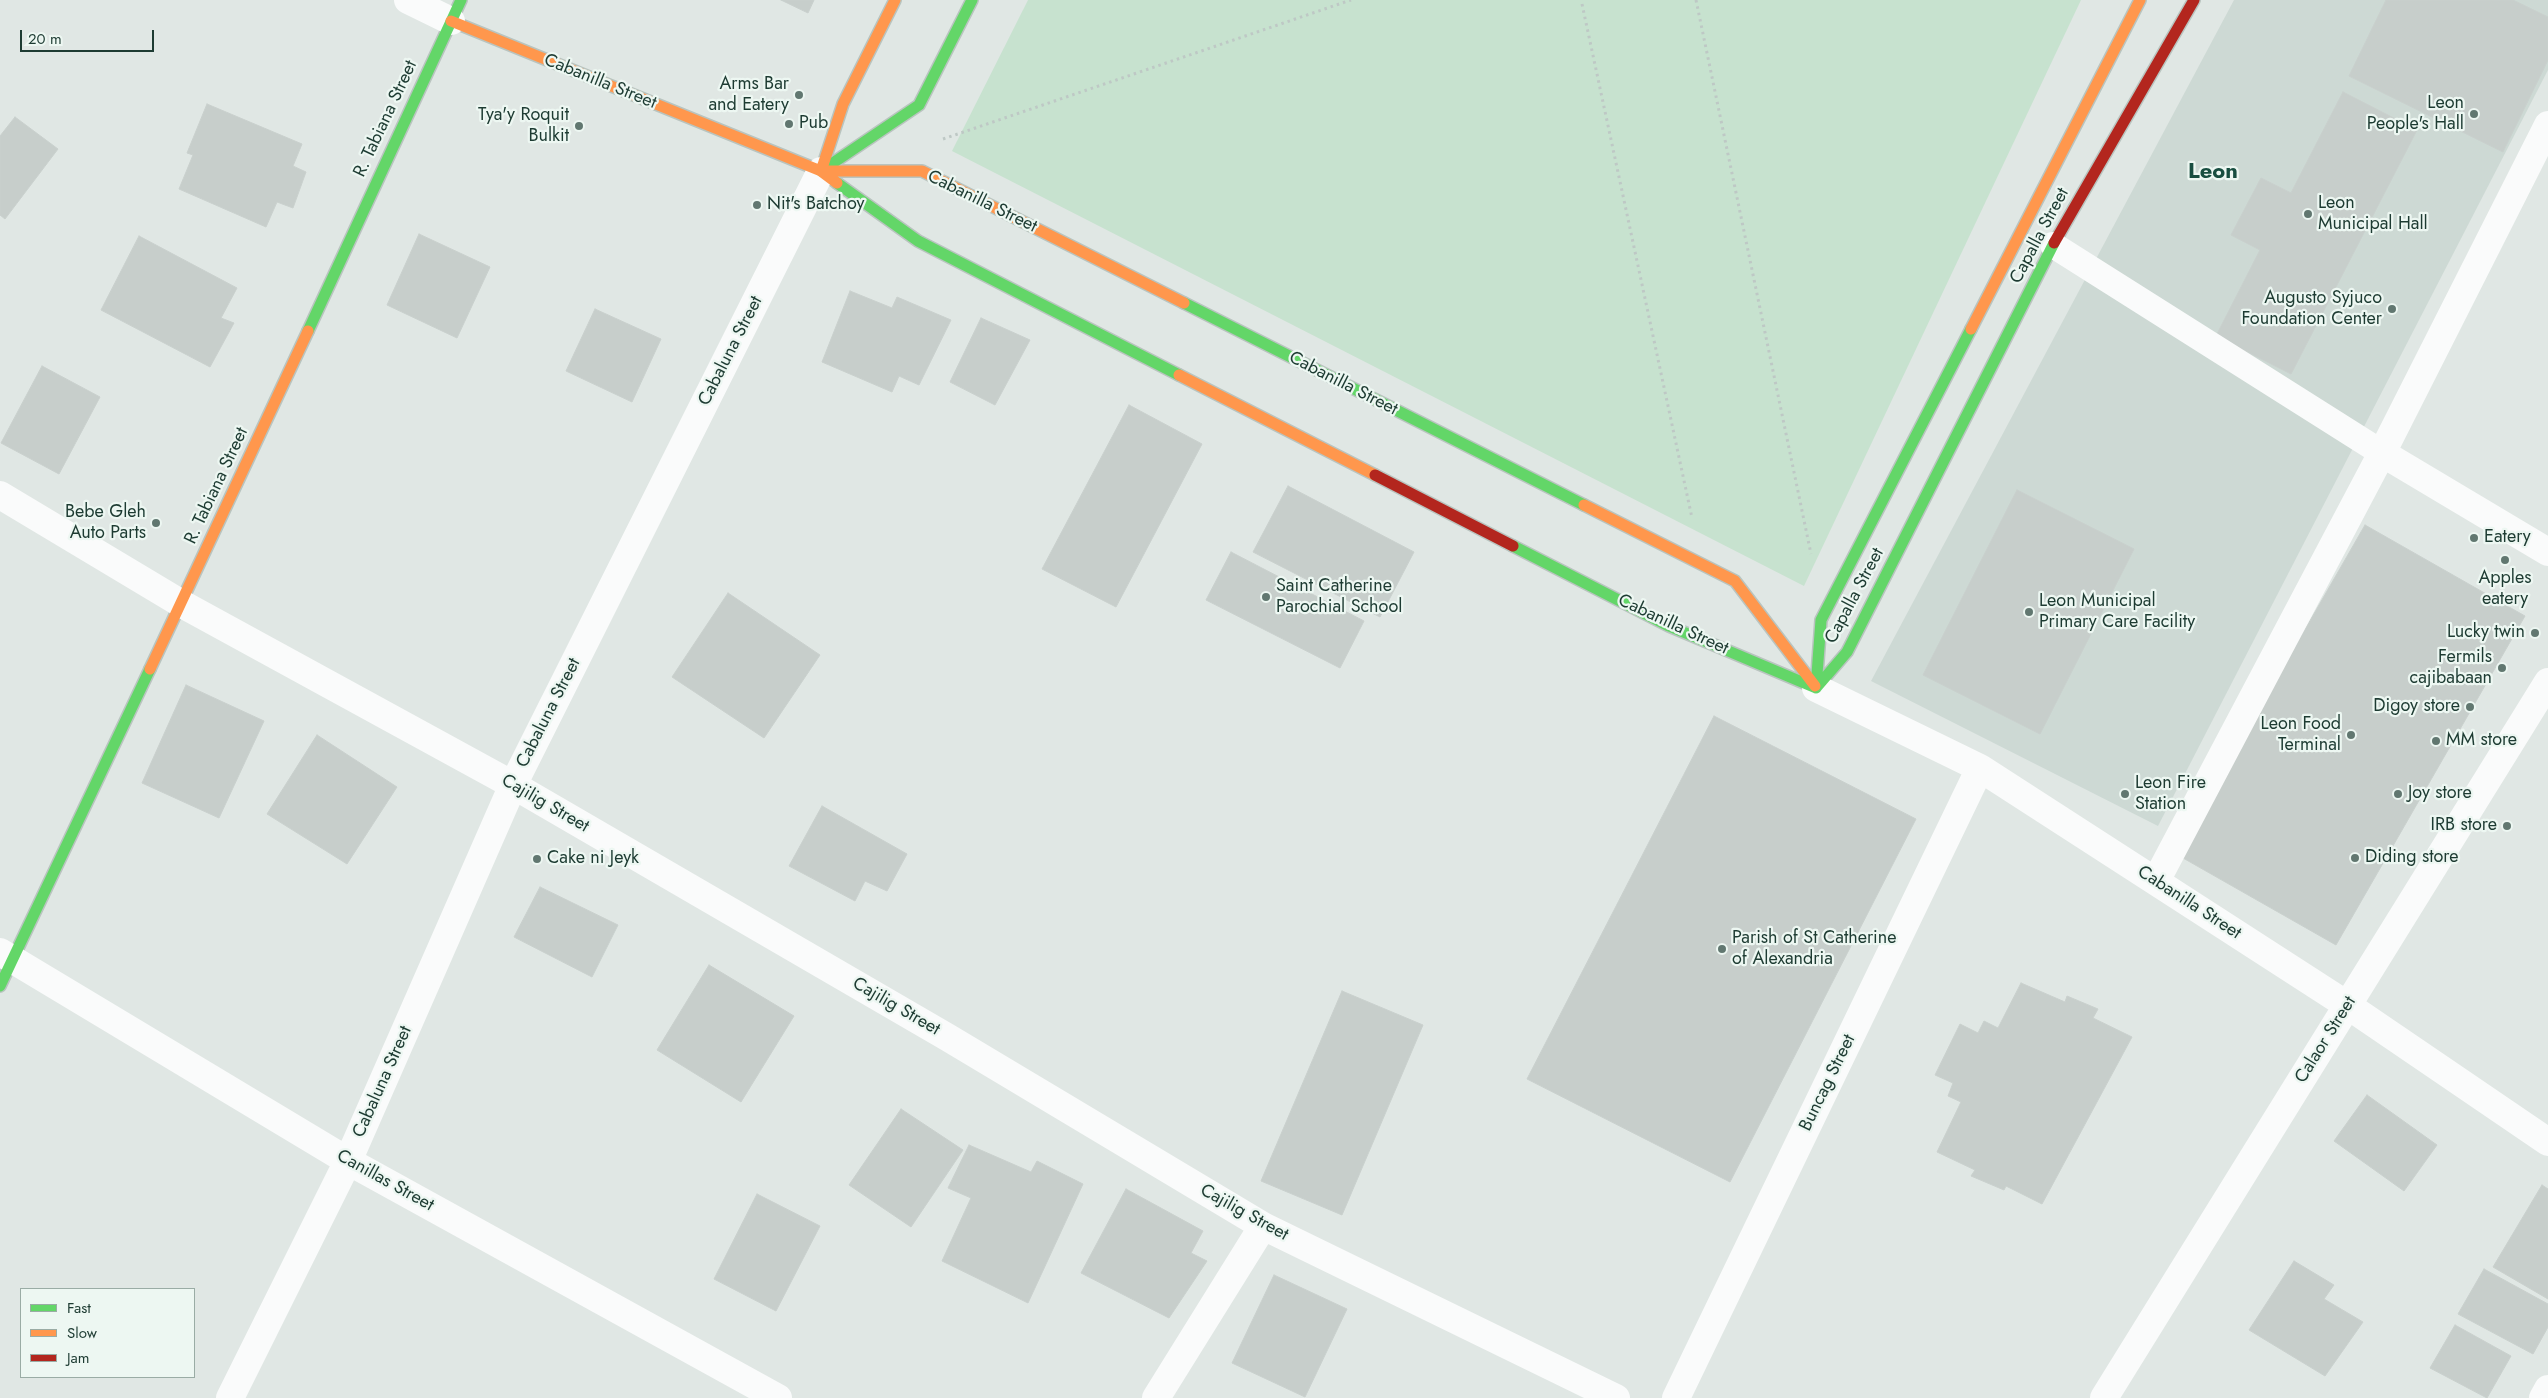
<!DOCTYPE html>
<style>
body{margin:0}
#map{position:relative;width:2548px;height:1398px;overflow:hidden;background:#e0e7e4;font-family:Jost,sans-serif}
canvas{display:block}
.legend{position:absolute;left:20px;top:1288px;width:175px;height:90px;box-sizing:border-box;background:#edf7f2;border:1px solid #9aaca5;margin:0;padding:6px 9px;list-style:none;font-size:15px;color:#1d3b32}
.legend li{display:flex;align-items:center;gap:10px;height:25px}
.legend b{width:25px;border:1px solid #9aaca5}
.scale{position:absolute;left:20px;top:30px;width:134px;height:22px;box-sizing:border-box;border:2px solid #1d3b32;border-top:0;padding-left:6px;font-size:15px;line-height:18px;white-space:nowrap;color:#1d3b32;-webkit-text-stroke:4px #edf7f2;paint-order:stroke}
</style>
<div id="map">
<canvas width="2548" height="1398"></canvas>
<ul class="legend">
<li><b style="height:6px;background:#63d668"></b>Fast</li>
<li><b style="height:6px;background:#ff974d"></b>Slow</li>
<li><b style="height:6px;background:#b3261e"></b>Jam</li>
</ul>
<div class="scale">20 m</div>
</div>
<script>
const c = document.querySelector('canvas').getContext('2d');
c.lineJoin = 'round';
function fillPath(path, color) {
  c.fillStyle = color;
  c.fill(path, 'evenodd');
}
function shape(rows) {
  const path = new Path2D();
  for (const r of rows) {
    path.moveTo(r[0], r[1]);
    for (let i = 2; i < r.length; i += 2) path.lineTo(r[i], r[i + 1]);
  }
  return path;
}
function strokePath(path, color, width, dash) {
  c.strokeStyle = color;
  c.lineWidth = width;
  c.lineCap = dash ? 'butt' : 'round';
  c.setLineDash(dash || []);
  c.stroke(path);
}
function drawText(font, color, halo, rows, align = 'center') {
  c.font = font + ' Jost,sans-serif';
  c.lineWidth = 4.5;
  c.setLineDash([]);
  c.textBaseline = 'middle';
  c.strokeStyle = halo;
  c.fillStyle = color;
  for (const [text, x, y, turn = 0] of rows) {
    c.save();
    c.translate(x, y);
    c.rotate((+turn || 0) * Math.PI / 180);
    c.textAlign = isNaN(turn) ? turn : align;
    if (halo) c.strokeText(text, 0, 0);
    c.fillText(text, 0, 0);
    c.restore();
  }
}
fillPath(shape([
 [2234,0,2548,0,2548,70,2158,826,1871,681]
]), '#cdd9d4');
fillPath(shape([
 [1028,0,2081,0,1804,586,952,151]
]), '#c7e2cf');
const building = shape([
 [781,0,814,0,808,13,781,0],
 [2386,0,2513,0,2548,17,2548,60,2503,152,2349,76,2386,0],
 [2343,92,2417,130,2291,374,2216,336,2260,250,2231,235,2261,178,2291,193,2343,92],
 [207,104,302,144,293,166,306,172,293,208,277,202,266,227,179,189,193,155,187,153,207,104],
 [15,117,58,149,5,219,0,215,0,136,15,117],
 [419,234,490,267,457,338,387,305,419,234],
 [139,236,237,288,221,318,234,323,210,367,101,310,139,236],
 [850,291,892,308,897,297,951,320,919,385,899,376,892,392,822,362,850,291],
 [595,309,661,339,632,402,566,371,595,309],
 [981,318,1030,340,995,405,950,382,981,318],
 [42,366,100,397,59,474,1,443,42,366],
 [1129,405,1202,444,1116,607,1042,569,1129,405],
 [1288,486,1414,552,1380,617,1253,552,1288,486],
 [2017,490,2134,549,2040,734,1923,675,2017,490],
 [2365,525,2525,616,2336,945,2176,854,2365,525],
 [1231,552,1364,621,1340,668,1206,600,1231,552],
 [728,593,820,655,764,738,672,677,728,593],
 [186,685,264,721,219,818,142,783,186,685],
 [1714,716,1916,819,1730,1182,1527,1079,1714,716],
 [317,735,397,787,347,864,267,814,317,735],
 [822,806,907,854,887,891,865,881,855,901,789,866,822,806],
 [540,887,618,925,592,977,514,937,540,887],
 [709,965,794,1016,741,1102,657,1050,709,965],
 [2021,983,2065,1002,2067,996,2098,1009,2093,1018,2132,1037,2042,1204,2006,1186,2004,1190,1971,1176,1975,1170,1937,1152,1961,1102,1948,1096,1953,1083,1935,1075,1960,1024,1978,1033,1984,1021,1998,1028,2021,983],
 [1342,991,1423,1025,1342,1215,1261,1181,1342,991],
 [2367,1095,2437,1145,2404,1191,2334,1141,2367,1095],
 [901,1109,963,1150,911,1227,849,1185,901,1109],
 [969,1145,1031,1172,1037,1161,1083,1184,1028,1303,942,1261,971,1198,948,1188,969,1145],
 [2542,1185,2548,1189,2548,1299,2493,1267,2542,1185],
 [1126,1189,1203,1231,1191,1253,1207,1261,1169,1318,1081,1273,1126,1189],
 [757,1194,820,1226,776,1311,714,1279,757,1194],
 [2294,1261,2334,1285,2324,1299,2363,1322,2325,1376,2249,1330,2294,1261],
 [2484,1269,2548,1304,2548,1327,2533,1354,2458,1314,2484,1269],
 [1274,1275,1347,1309,1305,1397,1232,1363,1274,1275],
 [2455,1325,2511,1356,2487,1398,2430,1368,2455,1325]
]);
fillPath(building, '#c7cecb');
strokePath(building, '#c9d0cd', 1);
const fast = shape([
 [821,171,919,105,972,0],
 [837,183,918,241,1179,375],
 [1184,303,1584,505],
 [308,331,461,0],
 [1513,546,1669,626,1816,688],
 [1816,688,1847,652,2054,243],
 [1816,688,1821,620,1971,329],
 [0,986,150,669]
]);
const slow = shape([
 [451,21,821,171,837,183],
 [821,171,922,171,1184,303],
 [821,171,843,104,895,0],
 [1971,329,2140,0],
 [1179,375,1375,475],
 [1584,505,1735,581,1815,686],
 [150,669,308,331]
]);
const jam = shape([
 [2054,243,2194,0],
 [1375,475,1513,546]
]);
strokePath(fast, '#b9c4bf', 14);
strokePath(slow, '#b9c4bf', 14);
strokePath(jam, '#b9c4bf', 14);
strokePath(shape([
 [1696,0,1811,554],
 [1582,4,1692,518],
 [943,139,1351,0]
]), '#bec8c5', 3, [2.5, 4]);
strokePath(shape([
 [2053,245,2382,453]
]), '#fafbfb', 26);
strokePath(shape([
 [408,0,451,21],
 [2382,453,2548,552],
 [0,495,182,604,513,785,947,1037,1263,1226,1616,1398],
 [1816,688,1980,768,2347,1005,2548,1142],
 [2156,881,2382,453,2548,125],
 [0,952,348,1161,778,1398],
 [230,1398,348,1161,513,785,821,171],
 [1156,1398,1263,1226],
 [1676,1398,1980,768],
 [2104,1398,2548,682],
 [2543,1398,2548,1389]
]), '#fafbfb', 28);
strokePath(fast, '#63d668', 11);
strokePath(slow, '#ff974d', 11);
strokePath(jam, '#b3261e', 11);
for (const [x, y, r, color] of [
 [799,95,5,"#617770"],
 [2474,114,5,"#617770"],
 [789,124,5,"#617770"],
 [579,126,5,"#617770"],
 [757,205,5,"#617770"],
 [2308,214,5,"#617770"],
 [2392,309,5,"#617770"],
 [156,523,5,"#617770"],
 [2474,538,5,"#617770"],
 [2505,560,5,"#617770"],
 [1266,597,5,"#617770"],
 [2029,612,5,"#617770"],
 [2535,633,5,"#617770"],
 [2502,668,5,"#617770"],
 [2470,707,5,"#617770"],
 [2351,735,5,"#617770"],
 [2436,741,5,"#617770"],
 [2125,794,5,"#617770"],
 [2398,794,5,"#617770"],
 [2507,826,5,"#617770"],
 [2355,858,5,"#617770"],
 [537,859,5,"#617770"],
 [1722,949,5,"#617770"]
]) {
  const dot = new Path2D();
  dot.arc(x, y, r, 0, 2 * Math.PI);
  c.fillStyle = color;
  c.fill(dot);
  strokePath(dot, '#edf7f2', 2);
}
drawText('18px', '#1d3b32', '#edf7f2', [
 ["Cabanilla Street",600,82,22],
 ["R. Tabiana Street",386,119,-65],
 ["Cabanilla Street",982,202,26],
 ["Capalla Street",2040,236,-62],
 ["Cabaluna Street",731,351,-63],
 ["Cabanilla Street",1343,384,27],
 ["R. Tabiana Street",217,486,-65],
 ["Capalla Street",1855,596,-62],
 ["Cabanilla Street",1673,625,25],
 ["Cabaluna Street",549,713,-63],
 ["Cajilig Street",545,804,30],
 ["Cabanilla Street",2189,903,33],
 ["Cajilig Street",896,1007,30],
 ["Calaor Street",2326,1040,-58],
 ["Cabaluna Street",383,1082,-66],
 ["Buncag Street",1828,1083,-64],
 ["Canillas Street",385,1181,29],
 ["Cajilig Street",1244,1213,29]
]);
drawText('18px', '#1d3b32', '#edf7f2', [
 ["Arms Bar",789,85,"right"],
 ["and Eatery",789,106,"right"],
 ["Leon",2464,104,"right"],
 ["People's Hall",2464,125,"right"],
 ["Tya'y Roquit",569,116,"right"],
 ["Bulkit",569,137,"right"],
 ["Pub",799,124],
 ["Leon",2318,204],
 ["Municipal Hall",2318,225],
 ["Nit's Batchoy",767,205],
 ["Augusto Syjuco",2382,299,"right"],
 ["Foundation Center",2382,320,"right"],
 ["Bebe Gleh",146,513,"right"],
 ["Auto Parts",146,534,"right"],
 ["Eatery",2484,538],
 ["Apples",2505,579,"center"],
 ["eatery",2505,600,"center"],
 ["Saint Catherine",1276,587],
 ["Parochial School",1276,608],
 ["Leon Municipal",2039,602],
 ["Primary Care Facility",2039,623],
 ["Lucky twin",2525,633,"right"],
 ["Fermils",2492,658,"right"],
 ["cajibabaan",2492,679,"right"],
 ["Digoy store",2460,707,"right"],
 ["Leon Food",2341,725,"right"],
 ["Terminal",2341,746,"right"],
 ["MM store",2446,741],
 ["Leon Fire",2135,784],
 ["Station",2135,805],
 ["Joy store",2408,794],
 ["IRB store",2497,826,"right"],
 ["Diding store",2365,858],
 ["Cake ni Jeyk",547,859],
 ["Parish of St Catherine",1732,939],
 ["of Alexandria",1732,960]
], 'left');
drawText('bold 22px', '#184e40', '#edf7f2', [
 ["Leon",2213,173]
]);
</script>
